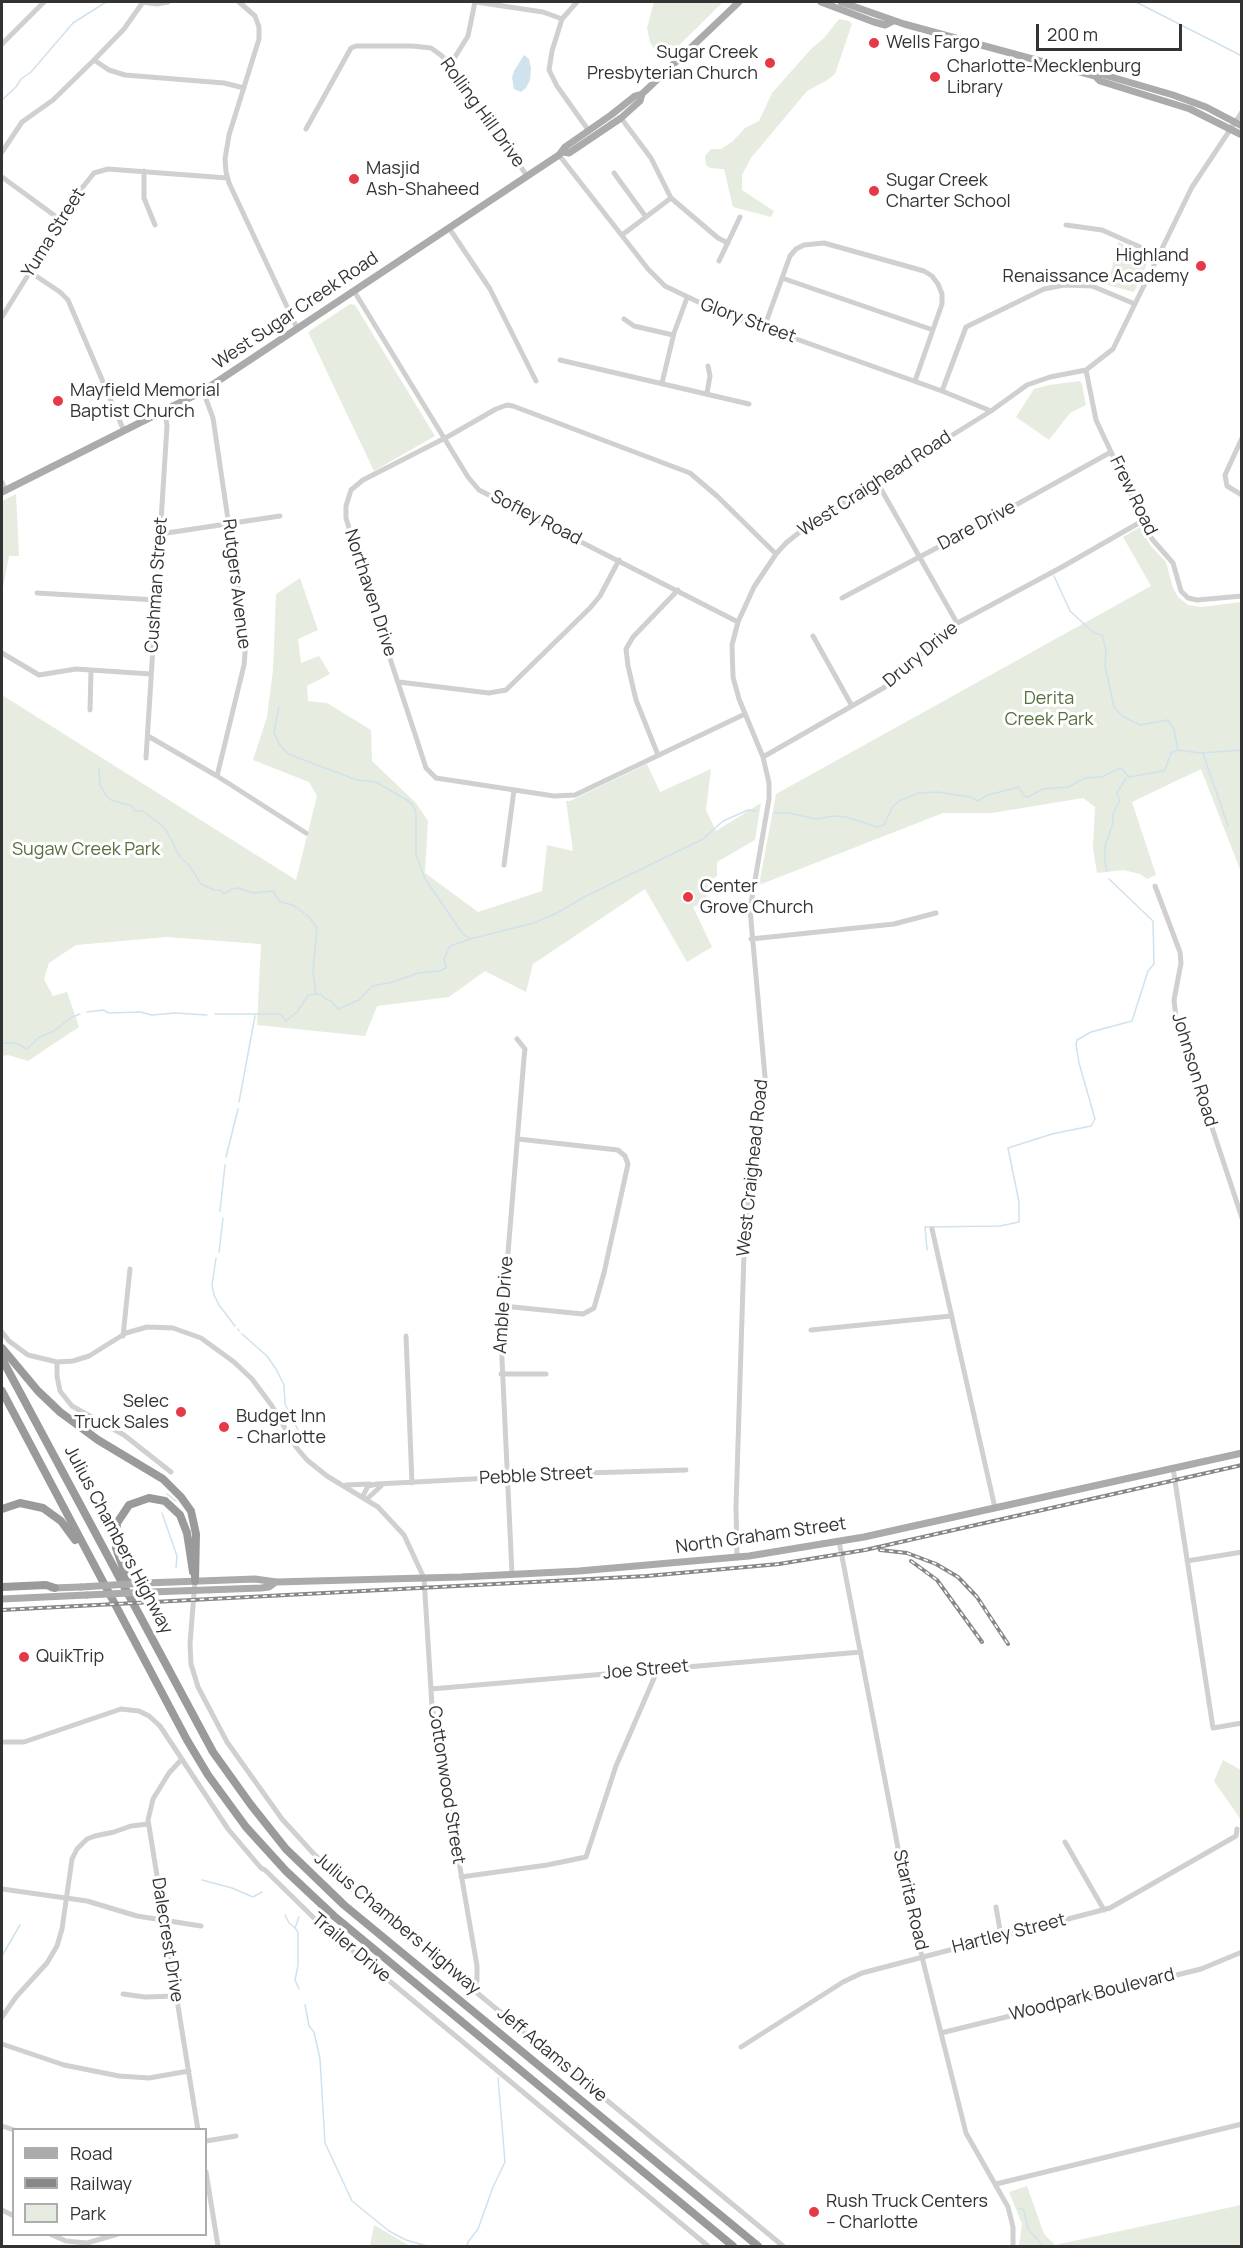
<!DOCTYPE html>
<meta charset="utf-8">
<style>
body{margin:0}
#map{position:relative;width:1243px;height:2248px;overflow:hidden;background:#fff;font-family:Manrope,sans-serif}
canvas{display:block}
.frame{position:absolute;inset:0;border:3px solid #333;pointer-events:none}
.legend{position:absolute;left:12px;top:2128px;width:195px;height:108px;box-sizing:border-box;background:#fff;border:2px solid #adadad;margin:0;padding:8px 10px;list-style:none;font-size:18px;color:#333}
.legend li{display:flex;align-items:center;gap:12px;height:30px}
.legend b{width:30px;border:2px solid #adadad}
.scale{position:absolute;left:1036px;top:24px;width:146px;height:27px;box-sizing:border-box;border:3px solid #333;border-top:0;padding-left:8px;font-size:18px;line-height:21px;white-space:nowrap;color:#333;-webkit-text-stroke:4px #fff;paint-order:stroke}
</style>
<div id="map">
<canvas width="1243" height="2248"></canvas>
<div class="frame"></div>
<ul class="legend">
<li><b style="height:8px;background:#ababab"></b>Road</li>
<li><b style="height:8px;background:#888"></b>Railway</li>
<li><b style="height:16px;background:#e6ecdf"></b>Park</li>
</ul>
<div class="scale">200 m</div>
</div>
<script>
const c = document.querySelector('canvas').getContext('2d');
c.lineJoin = 'round';
function fillPath(path, color) {
  c.fillStyle = color;
  c.fill(path, 'evenodd');
}
function shape(rows) {
  const path = new Path2D();
  for (const r of rows) {
    path.moveTo(r[0], r[1]);
    for (let i = 2; i < r.length; i += 2) path.lineTo(r[i], r[i + 1]);
  }
  return path;
}
function strokePath(path, color, width, dash) {
  c.strokeStyle = color;
  c.lineWidth = width;
  c.lineCap = dash ? 'butt' : 'round';
  c.setLineDash(dash || []);
  c.stroke(path);
}
function drawText(font, color, halo, rows, align = 'center') {
  c.font = font + ' Manrope,sans-serif';
  c.lineWidth = 6;
  c.setLineDash([]);
  c.textBaseline = 'middle';
  c.strokeStyle = halo;
  c.fillStyle = color;
  for (const [text, x, y, turn = 0] of rows) {
    c.save();
    c.translate(x, y);
    c.rotate((+turn || 0) * Math.PI / 180);
    c.textAlign = isNaN(turn) ? turn : align;
    if (halo) c.strokeText(text, 0, 0);
    c.fillText(text, 0, 0);
    c.restore();
  }
}
fillPath(shape([
 [654,2,723,2,662,62,650,42,647,28],
 [839,19,849,21,852,24,835,74,826,81,807,91,751,158,742,175,742,190,774,211,771,217,733,207,724,169,710,168,706,165,705,156,711,149,721,149,733,141,745,128,759,121,772,93,811,49,824,38],
 [1118,242,1150,257,1134,292,1108,285],
 [350,304,355,305,435,436,374,471,308,332],
 [1080,381,1082,384,1086,405,1070,413,1049,440,1016,417,1034,389,1049,385],
 [16,494,19,556,9,556,2,593,2,501],
 [1140,527,1150,545,1166,562,1173,588,1178,597,1188,605,1201,607,1241,602,1241,872,1201,769,1132,802,1156,875,1147,879,1140,874,1123,870,1097,873,1093,848,1095,807,1083,798,992,813,943,813,759,885,776,794,1151,586,1123,537],
 [300,578,318,630,298,639,301,663,319,656,330,674,307,686,308,701,327,703,371,730,372,761,416,803,428,821,425,873,478,912,542,891,547,845,573,851,566,801,570,801,647,764,660,792,711,769,706,810,716,831,761,803,755,840,717,862,717,876,708,881,707,901,693,907,712,947,687,962,645,889,533,964,526,992,485,971,449,997,377,1006,365,1036,257,1025,261,944,167,937,76,945,49,963,44,979,53,996,67,992,79,1027,28,1061,8,1055,2,1056,2,695,296,880,317,796,309,782,253,760,267,717,273,670,276,594],
 [1223,1760,1241,1770,1241,1820,1214,1781],
 [1027,2186,1044,2234,1055,2245,1241,2205,1241,2246,1019,2246,1022,2224,1009,2192],
 [374,2225,410,2246,370,2246]
]), '#e6ecdf');
fillPath(shape([
 [524,55,529,59,531,68,530,80,526,88,521,92,514,89,512,78,514,71]
]), '#cfe2ee');
strokePath(shape([
 [1136,2,1242,56],
 [2,100,16,87,21,79,31,72,73,23,106,2],
 [1054,576,1070,611,1094,633,1102,635,1106,650,1105,666,1114,707,1122,716,1140,725,1168,720,1174,729,1178,750],
 [279,706,274,732,279,744,288,754,357,780,376,782,410,802,415,809,416,815,416,855,425,879,463,934,469,938],
 [1203,753,1228,826],
 [99,768,100,785,106,795,111,800,132,806,135,811,143,811,165,828,180,857,189,865,201,884,214,890,221,890,224,894,232,889,239,888,253,893,273,891,280,902,293,905,308,916,317,928,313,971,316,994],
 [774,813,789,813,816,819,833,816,846,817,877,827,884,825,892,808,899,801,919,793,938,792,970,797,978,801,988,795,1019,787,1024,796,1028,797,1043,789,1068,787,1085,778,1102,777,1118,769,1122,769,1129,777,1163,771,1165,770,1171,753,1178,750,1200,753,1242,750],
 [1107,871,1105,863,1105,846,1113,823,1113,813,1120,800,1117,793,1126,778],
 [87,1012,103,1010,109,1013,140,1012,152,1015,175,1013,207,1015],
 [215,1014,281,1014,286,1021,297,1012,308,995,321,994,324,998,331,1001,338,1009,359,1000,372,986,393,982,418,973,440,971,446,968,444,959,450,946,470,939,534,923,557,913,584,897,703,839,723,821,748,810,757,811],
 [2,1043,16,1043,27,1049,38,1038,54,1031,70,1018,80,1014],
 [239,1102,255,1016],
 [226,1157,238,1109],
 [220,1211,225,1165],
 [927,1250,925,1227,1000,1226,1019,1222,1019,1202,1008,1148,1052,1134,1091,1126,1095,1119,1079,1063,1076,1044,1077,1040,1091,1032,1132,1021,1148,971,1154,964,1153,921,1109,879],
 [219,1252,223,1218],
 [216,1258,212,1285,214,1295,219,1305,235,1326],
 [238,1329,239,1331],
 [242,1334,267,1356,276,1369,284,1385,285,1404,300,1434],
 [167,1494,176,1501],
 [162,1513,177,1556,176,1568],
 [202,1880,232,1888,253,1897,262,1892],
 [285,1915,289,1923,294,1927],
 [2,1956,20,1925],
 [299,1989,295,1980,298,1965,298,1932,295,1928,299,1917],
 [305,2005,309,2026,314,2032,320,2059,325,2143,352,2201,389,2231,406,2240,427,2246],
 [1018,2208,1024,2210,1028,2229,1043,2246],
 [467,2246,468,2242,478,2229,493,2187,505,2162,498,2078]
]), '#cfe2ee', 1.5);
strokePath(shape([
 [142,2,157,4,168,2],
 [239,2,255,16,259,27,259,39,229,135,225,159,226,172,229,183,297,328],
 [476,2,543,12,562,19],
 [577,2,562,19,552,51,549,70,557,86,589,131],
 [2,44,44,2],
 [94,60,109,70,125,75,224,83,244,88],
 [450,65,468,36,475,2],
 [621,118,651,158,671,198,718,238,728,243],
 [306,129,351,48,356,46,412,46,431,48,442,56,470,92,527,176],
 [2,152,22,122,53,100,94,60,124,29,143,2],
 [559,155,648,269,665,286,715,310,942,391,991,411],
 [144,171,144,198,155,225],
 [614,173,646,217],
 [2,177,62,221],
 [1066,225,1102,230,1158,255],
 [449,228,490,289,536,381],
 [622,235,671,198],
 [719,261,740,217],
 [30,272,60,292,68,300,124,431],
 [782,278,933,330],
 [354,291,468,477,479,490,738,622],
 [2,317,82,188,94,173,108,169,227,178],
 [624,319,634,326,673,335],
 [764,328,790,256,796,249,804,245,824,243,924,271,932,276,938,284,942,294,942,304,915,381],
 [560,360,749,404],
 [1086,370,1096,420,1152,539,1173,563,1181,591,1188,598,1197,600,1242,596],
 [662,383,674,333,687,298],
 [203,391,213,418,246,641,244,665,217,776],
 [942,391,966,327,1044,289,1064,285,1092,286,1135,304],
 [707,393,710,376,708,366],
 [1242,438,1225,475,1227,486,1242,495],
 [2,482,5,490],
 [877,482,957,623],
 [160,534,280,516],
 [37,593,156,600],
 [842,598,978,526,1111,452],
 [813,636,852,706],
 [2,653,39,675,76,669,151,674],
 [399,682,489,693,506,690,590,608,600,596,619,560],
 [90,710,91,670],
 [745,714,575,795,554,796,436,778,426,768,413,728,367,589,346,518,346,506,351,490,363,480,449,436,496,409,507,405,513,406,690,473,717,496,776,554],
 [148,736,217,776,306,833],
 [658,755,636,700,628,666,626,649,633,637,678,590],
 [763,757,885,687,952,626,1062,567,1144,520],
 [146,758,167,426,165,411],
 [504,865,514,790],
 [1155,886,1180,952,1181,963,1174,1000,1176,1019,1242,1218],
 [751,939,894,924,936,913],
 [932,1229,995,1508],
 [503,1306,583,1314,594,1308,604,1273,628,1164,625,1156,618,1150,518,1139],
 [811,1330,951,1316],
 [2,1332,9,1341,28,1355,57,1362,73,1361,89,1356,126,1333,147,1327,173,1328,201,1338,234,1362,252,1379,272,1406,296,1447,307,1460,327,1476,378,1507,404,1535,424,1578,432,1706,477,1966,477,1980,474,1990],
 [123,1336,130,1269],
 [406,1336,412,1483],
 [57,1362,57,1376,60,1391,72,1406,124,1435,171,1472],
 [501,1374,546,1374],
 [1173,1468,1213,1728,1242,1723],
 [346,1485,370,1484],
 [363,1496,368,1486,377,1484,586,1473,686,1470],
 [367,1499,381,1486],
 [839,1541,904,1879,924,1965,966,2133,1008,2207,1013,2227,1013,2246],
 [737,1558,736,1507,745,1222,765,1099,765,1077,750,909,769,799,769,783,763,757,739,699,733,677,732,645,738,622,754,587,776,554,786,543,811,523,991,411,1027,385,1050,377,1086,370,1113,349,1192,187,1242,112],
 [1187,1561,1242,1552],
 [512,1574,501,1338,524,1058,525,1049,517,1039],
 [195,1581,190,1644,191,1664,198,1687,227,1742,282,1819,313,1853,349,1887,783,2246],
 [431,1689,861,1652],
 [2,1742,24,1742,121,1709,139,1711,149,1716,160,1726,228,1829,261,1868,265,1870,315,1919,708,2246],
 [181,1760,169,1773,153,1799,148,1820,198,2130],
 [1065,1842,1104,1910],
 [461,1877,547,1865,586,1857,616,1766,658,1669],
 [2,1889,87,1901,137,1916,201,1926],
 [996,1907,1001,1936],
 [123,1994,145,1997,176,1996],
 [2,2017,16,1997,47,1963,57,1946,62,1929,72,1859,77,1849,87,1839,95,1836,114,1832,131,1826,148,1824],
 [941,2033,1201,1969,1242,1952],
 [2,2044,64,2065,119,2076,149,2078,189,2071],
 [741,2047,843,1982,862,1973,1110,1908,1236,1836,1237,1829],
 [2,2126,14,2130],
 [206,2141,236,2136],
 [206,2172,218,2246],
 [996,2184,1242,2124],
 [2,2210,14,2216],
 [50,2234,66,2241,87,2243,118,2234]
]), '#d0d0d0', 5);
strokePath(shape([
 [821,2,874,22,885,25,893,21],
 [841,2,904,24,1095,76,1101,74,1173,95,1206,107,1242,126],
 [1095,76,1100,81,1190,109,1242,135],
 [563,152,569,153,621,118,640,101,642,94],
 [2,492,203,391,559,155,565,147,611,115,635,96,642,94,739,2],
 [145,1583,255,1579,276,1582,461,1577,579,1571,749,1556,864,1537,1242,1453],
 [52,1588,81,1587],
 [150,1592,261,1588,269,1587,276,1582],
 [2,1599,87,1595]
]), '#ababab', 7);
strokePath(shape([
 [2,1348,38,1391,60,1412,98,1440,163,1479,181,1497,191,1511,196,1534,195,1581],
 [2,1359,213,1752,251,1805,286,1849,344,1905,758,2246],
 [2,1391,187,1740,208,1775,246,1827,286,1871,334,1916,733,2246],
 [2,1509,20,1503,43,1508,61,1521,75,1540],
 [127,1579,116,1548,117,1523,129,1505,149,1498,165,1501,180,1515,187,1533,193,1572],
 [2,1587,46,1585,55,1588]
]), '#9a9a9a', 8);
const rail = shape([
 [880,1550,907,1553,936,1564,958,1577,977,1597,1008,1644],
 [911,1561,937,1580,982,1642],
 [2,1610,647,1576,779,1564,865,1550,1242,1465]
]);
strokePath(rail, '#888', 4);
strokePath(rail, '#fff', 1.5, [4.5]);
strokePath(shape([
 [81,1587,145,1583],
 [87,1595,150,1592]
]), '#ababab', 7);
for (const [x, y, r, color] of [
 [874,43,6,"#e63946"],
 [770,63,6,"#e63946"],
 [935,77,6,"#e63946"],
 [354,179,6,"#e63946"],
 [874,191,6,"#e63946"],
 [1201,266,6,"#e63946"],
 [58,401,6,"#e63946"],
 [688,897,6,"#e63946"],
 [181,1412,6,"#e63946"],
 [224,1427,6,"#e63946"],
 [24,1657,6,"#e63946"],
 [814,2212,6,"#e63946"]
]) {
  const dot = new Path2D();
  dot.arc(x, y, r, 0, 2 * Math.PI);
  c.fillStyle = color;
  c.fill(dot);
  strokePath(dot, '#fff', 2);
}
drawText('18px', '#333', '#fff', [
 ["Wells Fargo",886,43],
 ["Sugar Creek",758,53,"right"],
 ["Presbyterian Church",758,74,"right"],
 ["Charlotte-Mecklenburg",947,67],
 ["Library",947,88],
 ["Masjid",366,169],
 ["Ash-Shaheed",366,190],
 ["Sugar Creek",886,181],
 ["Charter School",886,202],
 ["Highland",1189,256,"right"],
 ["Renaissance Academy",1189,277,"right"],
 ["Mayfield Memorial",70,391],
 ["Baptist Church",70,412],
 ["Center",700,887],
 ["Grove Church",700,908],
 ["Selec",169,1402,"right"],
 ["Truck Sales",169,1423,"right"],
 ["Budget Inn",236,1417],
 ["- Charlotte",236,1438],
 ["QuikTrip",36,1657],
 ["Rush Truck Centers",826,2202],
 ["– Charlotte",826,2223]
], 'left');
drawText('18px', '#333', '#fff', [
 ["Rolling Hill Drive",482,113,54],
 ["Yuma Street",54,233,-58],
 ["West Sugar Creek Road",296,311,-34],
 ["Glory Street",748,321,20],
 ["West Craighead Road",875,484,-33],
 ["Frew Road",1133,496,64],
 ["Sofley Road",536,518,27],
 ["Dare Drive",977,526,-28],
 ["Rutgers Avenue",236,584,83],
 ["Cushman Street",157,585,-86],
 ["Northaven Drive",370,593,72],
 ["Drury Drive",921,655,-40],
 ["Johnson Road",1194,1070,73],
 ["West Craighead Road",753,1168,-84],
 ["Amble Drive",504,1305,-86],
 ["Pebble Street",536,1476,-3],
 ["North Graham Street",761,1536,-8],
 ["Julius Chambers Highway",118,1540,62],
 ["Joe Street",646,1670,-5],
 ["Cottonwood Street",446,1785,81],
 ["Starita Road",910,1900,77],
 ["Julius Chambers Highway",397,1924,40],
 ["Hartley Street",1009,1934,-14],
 ["Dalecrest Drive",167,1940,81],
 ["Trailer Drive",351,1948,40],
 ["Woodpark Boulevard",1092,1995,-14],
 ["Jeff Adams Drive",552,2055,40]
]);
drawText('18px', '#56703f', '#fff', [
 ["Derita",1049,699],
 ["Creek Park",1049,720],
 ["Sugaw Creek Park",86,850]
]);
</script>
